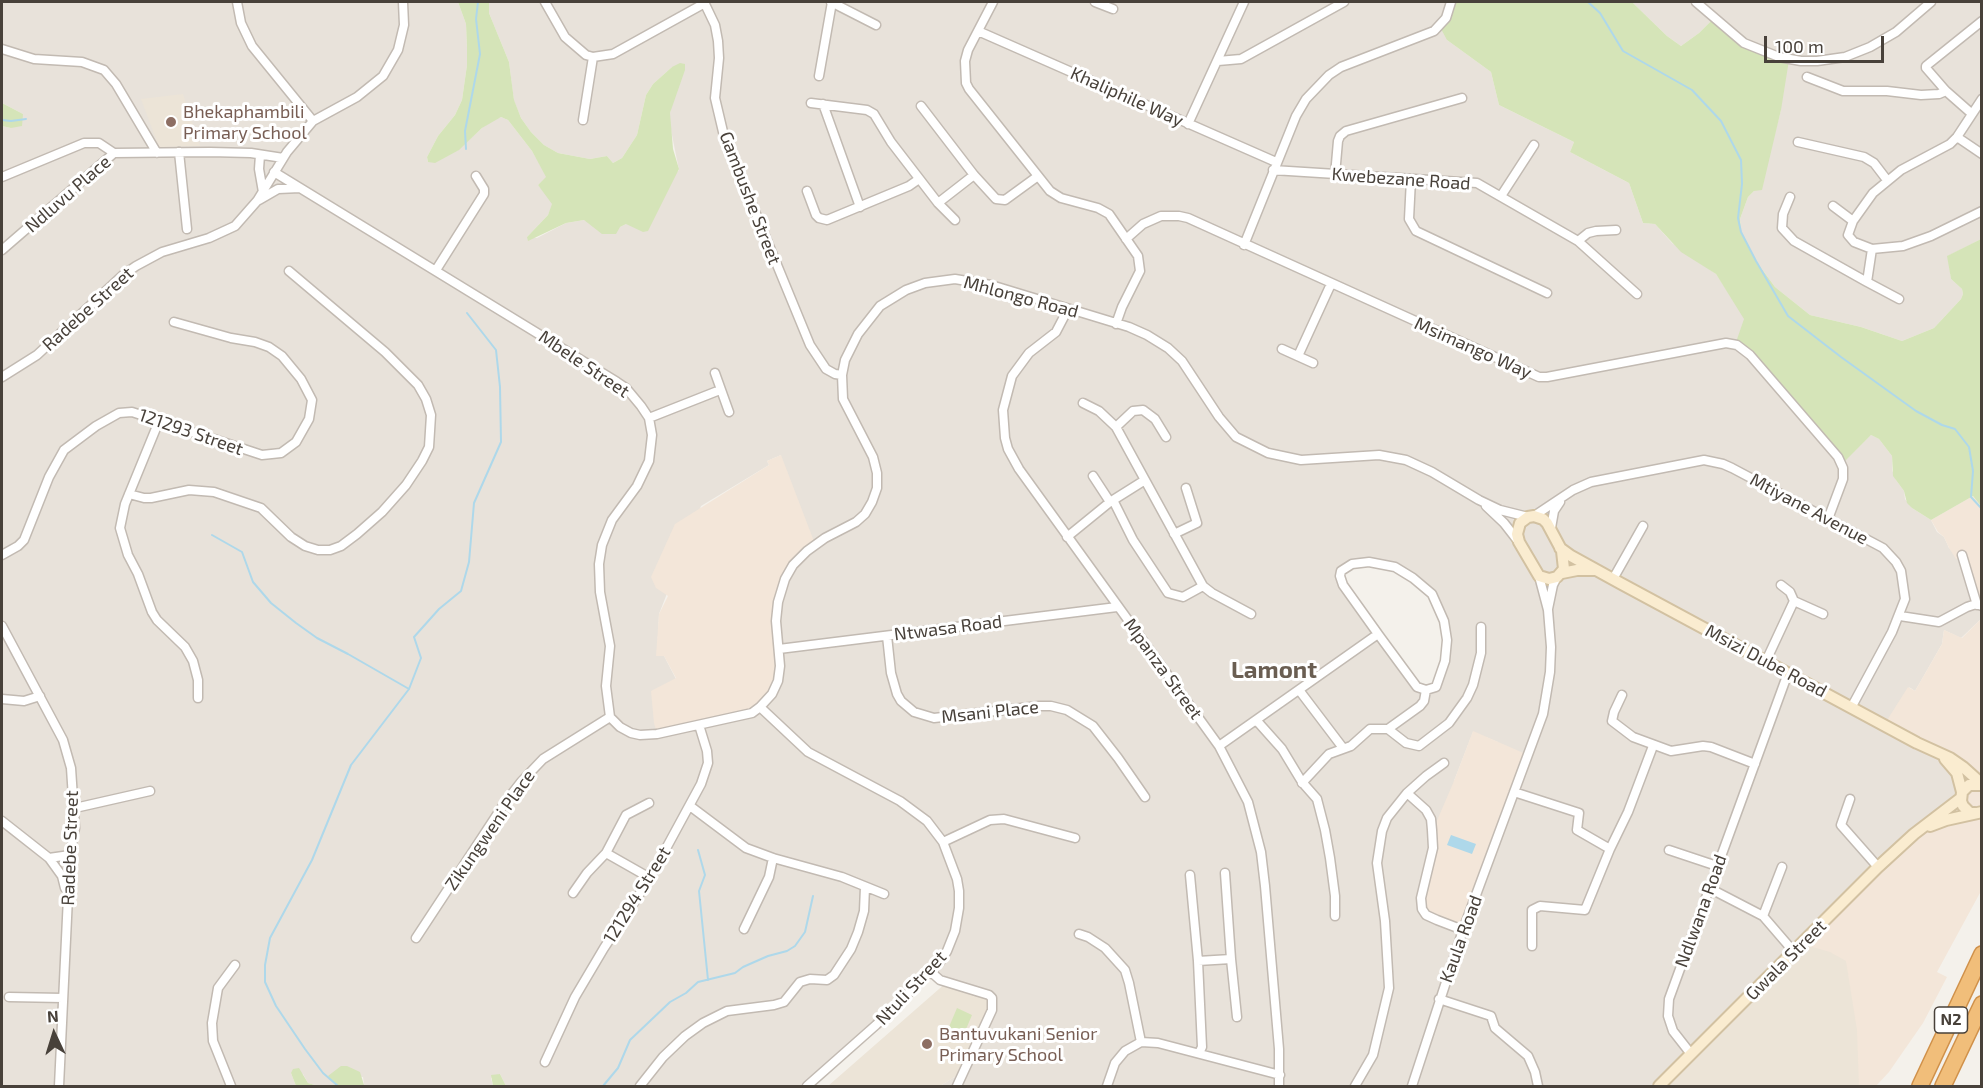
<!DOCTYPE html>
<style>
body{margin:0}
#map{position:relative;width:1983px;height:1088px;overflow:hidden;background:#f4f1eb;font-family:"Exo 2",sans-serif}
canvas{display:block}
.frame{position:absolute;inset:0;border:3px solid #48413a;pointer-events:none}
.north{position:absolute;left:24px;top:1004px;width:60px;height:60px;-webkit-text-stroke:4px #fff;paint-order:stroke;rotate:356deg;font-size:16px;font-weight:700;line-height:24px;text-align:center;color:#48413a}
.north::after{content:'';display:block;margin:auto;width:21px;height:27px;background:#48413a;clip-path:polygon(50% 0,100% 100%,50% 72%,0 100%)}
.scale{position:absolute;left:1764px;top:36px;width:120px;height:27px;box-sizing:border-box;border:3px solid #48413a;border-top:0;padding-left:8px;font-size:18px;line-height:21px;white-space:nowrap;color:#48413a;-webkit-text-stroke:4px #fff;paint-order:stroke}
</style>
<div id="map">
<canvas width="1983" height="1088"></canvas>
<div class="frame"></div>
<div class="north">N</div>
<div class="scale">100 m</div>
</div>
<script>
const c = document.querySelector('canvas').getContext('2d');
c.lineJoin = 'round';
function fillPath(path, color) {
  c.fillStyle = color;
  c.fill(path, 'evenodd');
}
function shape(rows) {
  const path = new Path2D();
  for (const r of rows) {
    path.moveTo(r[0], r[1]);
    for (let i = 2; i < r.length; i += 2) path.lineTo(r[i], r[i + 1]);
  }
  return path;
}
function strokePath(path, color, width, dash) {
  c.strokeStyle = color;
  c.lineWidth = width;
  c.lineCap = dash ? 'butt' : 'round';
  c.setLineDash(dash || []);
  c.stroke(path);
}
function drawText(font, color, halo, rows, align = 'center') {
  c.font = font + ' "Exo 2",sans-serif';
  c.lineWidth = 6;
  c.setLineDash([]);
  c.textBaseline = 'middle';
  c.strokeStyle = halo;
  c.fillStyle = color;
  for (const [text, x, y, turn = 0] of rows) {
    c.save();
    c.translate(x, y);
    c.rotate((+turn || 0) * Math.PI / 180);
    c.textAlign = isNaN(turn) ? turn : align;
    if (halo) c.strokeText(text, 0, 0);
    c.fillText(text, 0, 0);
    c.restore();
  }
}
fillPath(shape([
 [2,2,458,2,466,24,467,48,467,65,462,100,455,115,438,136,427,157,428,162,458,150,482,128,494,119,501,117,508,120,532,151,547,177,538,185,551,199,553,204,548,215,527,237,537,238,566,223,584,220,620,227,626,224,679,170,670,125,670,113,673,100,672,67,653,84,646,95,637,135,622,158,613,163,607,156,590,159,558,153,544,145,531,132,521,118,514,101,509,62,489,13,489,2,1451,2,1447,40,1491,72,1499,105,1574,142,1570,152,1629,183,1643,223,1655,224,1672,243,1716,274,1842,463,1871,435,1879,439,1892,456,1892,470,1896,480,1904,491,1905,499,1912,508,1931,520,1937,532,1944,537,1949,548,1963,557,1981,605,1981,619,1961,638,1944,630,1942,644,1926,672,1915,691,1909,687,1963,792,1659,1086,940,1086,964,1071,985,1027,931,972,808,1086,506,1086,500,1074,491,1078,493,1086,362,1086,364,1084,363,1077,329,1076,336,1086,318,1086,308,1083,303,1074,291,1073,296,1086,2,1086,2,126,11,128,23,114,2,103],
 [781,455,657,733,676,679,664,656,657,656,659,614,701,506,769,465,767,461],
 [1352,564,1396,567,1437,604,1448,640,1431,690,1412,682,1340,577],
 [1473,732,1498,742,1454,781],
 [1632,2,1981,2,1981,239,1948,256,1951,279,1962,289,1963,294,1961,299,1934,328,1902,341,1861,327,1810,315,1775,287,1756,261,1741,232,1740,219,1748,197,1754,191,1775,133,1781,110,1764,53,1712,20,1699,33,1681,46,1667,36]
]), '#e8e2da');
fillPath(shape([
 [781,455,815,544,793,565,777,602,778,681,760,707,657,734,654,723,651,691,676,678,664,656,656,656,659,614,668,596,656,588,651,577,675,524,769,465,767,461],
 [1973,496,1981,506,1981,605,1963,557,1956,559,1949,548,1944,537,1938,532,1931,520],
 [1981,619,1981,891,1937,972,1947,977,1923,1023,1889,1072,1876,1086,1859,1086,1857,1077,1802,944,1879,868,1961,799,1951,764,1884,725,1908,687,1915,691,1942,644,1944,630,1962,638],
 [1473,731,1528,755,1463,930,1423,909,1433,830,1454,781]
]), '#f3e6d9');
fillPath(shape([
 [183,94,200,146,159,147,141,99],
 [1802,944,1830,952,1846,961,1857,1030,1859,1086,1659,1086],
 [947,982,989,995,992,1003,964,1071,940,1086,828,1086]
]), '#ece4d7');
fillPath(shape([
 [458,2,489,2,489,13,509,62,514,100,521,118,531,132,544,145,558,153,590,159,607,156,613,163,622,158,637,135,646,95,653,84,672,67,680,63,685,64,685,70,670,113,673,149,679,169,648,231,643,232,626,224,620,227,616,234,602,234,584,220,566,223,528,241,527,237,548,215,552,204,538,185,546,177,532,151,508,120,501,117,482,128,459,150,435,163,428,162,427,157,438,136,455,115,462,100,467,65,467,48,466,24],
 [1451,2,1632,2,1667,36,1681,46,1699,33,1712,20,1730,35,1789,60,1781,110,1762,190,1754,191,1748,197,1740,219,1741,232,1756,261,1775,287,1810,315,1861,327,1902,341,1934,328,1961,299,1963,294,1962,289,1951,279,1947,256,1981,239,1981,506,1973,496,1931,520,1912,508,1907,503,1904,491,1893,476,1892,456,1879,439,1871,435,1842,464,1839,457,1735,345,1744,319,1716,274,1681,252,1655,224,1643,223,1629,183,1570,152,1574,142,1499,105,1491,72,1447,40,1440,27],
 [2,103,23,114,22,126,11,128,2,126],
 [957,1008,972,1015,961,1041,946,1034],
 [341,1066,347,1066,360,1072,364,1085,362,1086,336,1086,328,1076],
 [299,1068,308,1083,318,1086,296,1086,291,1073,293,1069],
 [500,1074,506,1086,493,1086,491,1075]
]), '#d5e4b8');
fillPath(shape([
 [1451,835,1476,844,1472,854,1447,845]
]), '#aed8ea');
strokePath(shape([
 [1588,2,1600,13,1623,51,1692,90,1721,121,1741,160,1742,184,1738,218,1741,232,1756,261,1788,316,1841,357,1916,411,1942,425,1955,429,1969,447,1973,471,1971,497,1982,509],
 [2,120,11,121,26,119],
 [466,149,465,131,480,54,476,19,478,2],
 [212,535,242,552,253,582,271,603,296,623,317,638,348,654,409,689],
 [698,850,705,875,699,891,708,980],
 [338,1086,323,1073,305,1049,276,1006,265,982,265,965,270,938,312,860,351,765,409,689,421,658,414,637,439,609,461,591,469,562,474,503,501,442,500,387,496,350,467,313],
 [603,1086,618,1068,630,1040,670,1002,686,993,698,982,735,973,743,967,768,956,787,951,795,946,805,932,813,896]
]), '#aed8ea', 2);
const street = shape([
 [237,2,241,23,252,46,313,121],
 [545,2,565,37,586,55,593,57,613,54,705,3],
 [704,2,715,25,718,41,719,58,715,98,724,136,810,345,826,369,835,374,842,375],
 [831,2,876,25],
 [993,2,968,50,965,61,966,83,969,89,1050,191,1061,198,1098,208,1109,214,1138,256,1140,271,1122,307,1116,324],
 [1095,2,1113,9],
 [1696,2,1744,43,1779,57,1801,61,1817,61,1845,57,1870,47,1896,32,1931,2],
 [978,31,1276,162],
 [2,49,34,59,82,62,104,70,116,84,157,153],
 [1218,61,1241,59,1344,2],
 [819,76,832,2],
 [1807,77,1843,91,1887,91,1921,95,1939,94,1946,91],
 [1982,99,1957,137,1950,144,1901,170,1873,193,1853,221,1848,235,1854,242,1872,249,1903,246,1931,236,1982,211],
 [811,103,867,110,874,114,891,142,938,203,955,220],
 [823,104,860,207],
 [921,106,974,175,996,199,1005,200,1038,176],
 [1971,113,1946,91,1926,68,1926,66,1982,21],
 [583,120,593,57],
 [1188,124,1244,2],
 [1957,137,1982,154],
 [1798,142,1864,157,1874,163,1887,180],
 [179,152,187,229],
 [260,155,259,169,263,192],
 [1273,170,1477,183,1578,241,1637,294],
 [274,172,617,382,626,388,641,406,649,418,652,435,649,461,637,486,612,520,602,545,599,564,600,592,610,646,606,686,610,717],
 [1335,175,1338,141,1340,136,1346,131,1462,98],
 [2,177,84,143,99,143,114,153],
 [1411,179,1409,219,1416,231,1547,293],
 [807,191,816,215,819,218,827,220,909,186,919,179],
 [1501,196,1534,145],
 [1790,197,1783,214,1782,228,1794,241,1867,282,1872,249],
 [259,200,278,189,300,188],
 [938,203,974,175],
 [1833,206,1853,221],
 [1126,239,1143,224,1161,216,1179,216,1188,218,1539,377,1547,377,1726,343,1737,345,1750,355,1838,457,1843,468,1843,479,1828,519],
 [1578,241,1588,233,1596,231,1616,230],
 [1244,245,1296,116,1306,99,1329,75,1341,67,1434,31,1446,18,1451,2],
 [2,250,114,153,210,152,251,153,283,158],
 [436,270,484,194,484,189,476,176],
 [1867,282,1899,299],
 [1068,309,1056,332,1029,353,1012,376,1003,410,1005,438,1008,449,1019,469,1219,746,1248,802,1261,852,1265,886,1279,1049,1279,1086],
 [1282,349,1313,363],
 [1298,356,1331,284],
 [715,373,729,412],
 [2,377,37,355,123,275,136,266,162,252,209,238,235,226,257,201,287,152,313,121,357,97,383,76,398,50,404,25,403,2],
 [649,418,720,390],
 [159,421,125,504,120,528,128,555,138,574,152,612,157,620,185,647,193,661,198,680,198,698],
 [1116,427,1133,411,1143,410,1155,419,1166,437],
 [1093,476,1110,502],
 [1145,480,1203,586,1212,593,1251,614],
 [129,494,144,498,151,498,189,490,214,492,261,508,291,537,305,546,318,550,330,550,341,546,357,534,382,512,406,485,422,461,429,447,431,415,426,399,418,385,385,352,289,271],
 [1113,500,1133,540,1168,593,1183,597,1203,586],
 [1486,506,1504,523,1518,541],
 [1534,516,1573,490,1591,482,1704,460,1723,464,1732,468,1883,548,1896,562,1901,571,1905,599,1892,632,1851,708],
 [1551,528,1554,511,1560,502],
 [1174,534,1197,523,1186,488],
 [1067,537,1110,502,1145,480,1116,427,1099,411,1083,403],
 [2,555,18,546,24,540,49,477,64,450,96,426,119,413,132,412,262,455,281,453,296,442,309,419,312,400,301,379,282,356,269,347,255,342,231,338,174,322],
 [1962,555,1977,605],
 [1613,579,1643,526],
 [1781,585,1790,592,1794,601,1823,614],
 [1548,609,1553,585,1557,577],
 [1900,616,1939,622,1967,607,1976,604,1982,606],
 [2,626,63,740,71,768,75,828,70,855,59,1086],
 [887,636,891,673,897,694,901,701,914,712,934,718,1039,706,1051,706,1067,710,1093,726,1118,758,1145,797],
 [779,649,1117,607],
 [1766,661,1794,601],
 [1299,690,1343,748],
 [1622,695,1614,712,1612,721,1633,737,1671,751,1703,746,1711,747,1755,764],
 [2,699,24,701,40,696],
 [760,707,808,752,900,801,927,821,943,842,957,879,959,891,959,908,955,931,947,951,940,962,876,1025,807,1086],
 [610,717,620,727,631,733,640,735,657,734,752,713,760,707,772,694,778,681,780,666,776,621,778,602,785,579,793,565,807,551,825,538,856,522,865,514,872,502,877,488,877,473,873,457,843,399,842,375,845,360,858,334,880,306,906,290,925,283,955,279,991,285,1129,327,1147,335,1168,348,1182,361,1219,417,1236,437,1268,453,1301,460,1379,455,1406,460,1432,472,1479,500,1500,510,1528,517],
 [1257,721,1282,749,1302,782,1317,799,1325,830,1330,858,1335,896,1335,916],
 [1388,729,1420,706,1424,701,1426,690],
 [1219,746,1378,634,1417,687,1426,690,1436,687,1445,661,1447,640,1444,621,1432,594,1413,578,1395,567,1369,562,1352,564,1341,571,1340,576,1343,585,1378,634],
 [1302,783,1329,754,1351,746,1370,729,1388,729,1406,743,1419,746,1449,723,1467,698,1473,685,1481,653,1481,627],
 [1514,792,1579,813,1577,830,1610,849],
 [1407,793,1426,810,1431,819,1432,830,1433,848,1421,898,1422,909,1426,915,1437,920,1463,930],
 [1850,799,1841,825,1878,867],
 [690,806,746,848,773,858,842,877,884,894],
 [75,808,150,791],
 [2,821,49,858,70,855],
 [943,842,990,820,1004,819,1075,838],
 [1669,850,1717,866],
 [606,853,650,878],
 [49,858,62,876,65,888],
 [1190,875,1198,961,1202,1047,1199,1053],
 [1709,888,1763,916,1794,952],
 [573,893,587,873,606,853,626,815,649,803],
 [1763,916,1782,867],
 [744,929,769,877,773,858],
 [1079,934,1088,937,1105,948,1125,970,1129,983,1141,1042],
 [416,938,504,804,521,782,543,759,610,717],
 [1532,946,1532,910,1540,906,1585,910,1610,849,1628,812,1653,746],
 [1231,959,1237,1017],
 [1198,961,1231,959,1225,873],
 [931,972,940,980,989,995,992,998,992,1010,957,1086],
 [9,997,63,998],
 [1439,999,1491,1016,1495,1028,1528,1056,1535,1072,1538,1086],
 [1691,1054,1673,1031,1668,1016,1669,999,1788,673],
 [545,1062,575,997,604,948,650,878,701,784,708,763,707,751,699,725],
 [231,1086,213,1041,212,1023,218,988,235,965],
 [640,1086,663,1057,685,1036,703,1023,727,1011,774,1005,784,1002,800,982,810,979,827,980,834,975,851,949,858,932,864,911,865,887],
 [1107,1086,1115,1063,1125,1051,1141,1042,1158,1043,1280,1075],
 [1355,1086,1373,1055,1389,988,1385,921,1377,863,1382,831,1387,818,1407,793,1426,776,1444,763],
 [1412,1086,1463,930,1543,714,1550,672,1551,647,1548,610,1539,576]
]);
const secondary = shape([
 [1534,516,1543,519,1547,523,1562,551,1564,569,1557,577,1549,579,1539,576,1519,542,1517,534,1520,523,1528,517,1534,516],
 [1560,548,1571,556,1620,583,1917,743,1950,758,1963,767,1982,784],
 [1562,573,1577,570,1594,570],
 [1945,759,1957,773,1962,792],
 [1975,813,1970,813,1963,806,1961,801,1962,792,1969,785,1982,785],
 [1930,826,1946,820,1982,812],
 [1659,1086,1878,867,1914,834,1961,798]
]);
const highway = shape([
 [1920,1086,1982,954],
 [1943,1086,1982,1004]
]);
strokePath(street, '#c2bab2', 11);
strokePath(secondary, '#d2c1a1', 14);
strokePath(highway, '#d0914a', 18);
strokePath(street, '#fff', 8);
strokePath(secondary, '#faecd0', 10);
strokePath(highway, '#f1be7a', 15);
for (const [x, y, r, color] of [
 [171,122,6,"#8d6e63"],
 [927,1044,6,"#8d6e63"]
]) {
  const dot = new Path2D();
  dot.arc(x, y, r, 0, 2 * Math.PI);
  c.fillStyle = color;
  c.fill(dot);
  strokePath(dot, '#fff', 2);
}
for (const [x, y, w] of [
 [1951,1020,33]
]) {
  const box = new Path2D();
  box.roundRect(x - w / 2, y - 13, w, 26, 4.5);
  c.fillStyle = '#fff';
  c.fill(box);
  strokePath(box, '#48413a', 1.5);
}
drawText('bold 16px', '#48413a', null, [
 ["N2",1951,1020]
]);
drawText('18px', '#48413a', '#fff', [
 ["Khaliphile Way",1127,97,24],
 ["Kwebezane Road",1401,179,4],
 ["Ndluvu Place",68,194,-41],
 ["Gambushe Street",750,198,69],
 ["Mhlongo Road",1021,297,15],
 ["Radebe Street",88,309,-42],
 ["Msimango Way",1473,348,24],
 ["Mbele Street",584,364,34],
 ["121293 Street",191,432,19],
 ["Mtiyane Avenue",1809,509,28],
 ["Ntwasa Road",948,628,-7],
 ["Msizi Dube Road",1766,661,28],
 ["Mpanza Street",1163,669,54],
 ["Msani Place",990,712,-6],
 ["Zikungweni Place",490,830,-55],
 ["Radebe Street",70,848,-88],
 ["121294 Street",637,895,-58],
 ["Ndlwana Road",1701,911,-70],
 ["Kaula Road",1461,939,-70],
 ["Gwala Street",1786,960,-45],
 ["Ntuli Street",911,988,-47]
]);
drawText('18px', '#785e54', '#fff', [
 ["Bhekaphambili",183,112],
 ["Primary School",183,133],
 ["Bantuvukani Senior",939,1034],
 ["Primary School",939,1055]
], 'left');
drawText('bold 24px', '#6a5e52', '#fff', [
 ["Lamont",1274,670]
]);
</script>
